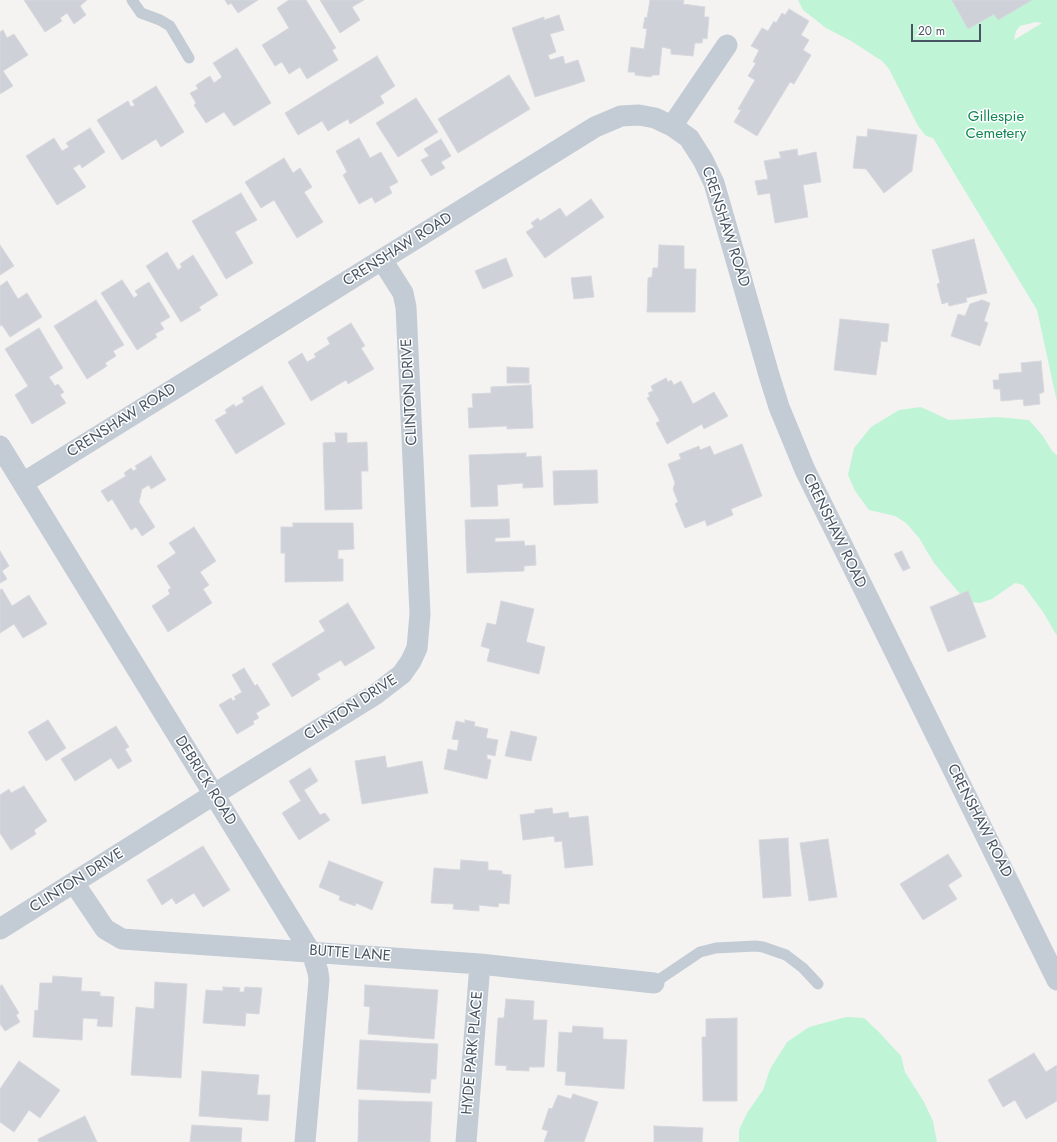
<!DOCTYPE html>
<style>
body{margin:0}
#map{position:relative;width:1057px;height:1142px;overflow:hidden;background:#f5f3f2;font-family:Jost,sans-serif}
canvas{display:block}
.scale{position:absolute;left:911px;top:24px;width:70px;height:18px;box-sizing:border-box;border:2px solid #485462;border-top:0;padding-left:5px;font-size:12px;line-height:14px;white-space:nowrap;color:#485462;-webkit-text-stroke:3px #fff;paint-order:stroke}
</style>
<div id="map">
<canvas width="1057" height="1142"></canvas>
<div class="scale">20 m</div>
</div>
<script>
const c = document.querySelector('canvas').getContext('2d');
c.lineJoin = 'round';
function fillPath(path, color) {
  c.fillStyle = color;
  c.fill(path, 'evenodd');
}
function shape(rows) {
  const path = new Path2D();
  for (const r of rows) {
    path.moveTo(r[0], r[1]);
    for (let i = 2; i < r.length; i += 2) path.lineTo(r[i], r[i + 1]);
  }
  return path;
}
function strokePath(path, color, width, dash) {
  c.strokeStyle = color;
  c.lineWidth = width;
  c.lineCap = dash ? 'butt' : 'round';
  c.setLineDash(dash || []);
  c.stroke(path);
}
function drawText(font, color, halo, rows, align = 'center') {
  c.font = font + ' Jost,sans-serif';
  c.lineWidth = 3;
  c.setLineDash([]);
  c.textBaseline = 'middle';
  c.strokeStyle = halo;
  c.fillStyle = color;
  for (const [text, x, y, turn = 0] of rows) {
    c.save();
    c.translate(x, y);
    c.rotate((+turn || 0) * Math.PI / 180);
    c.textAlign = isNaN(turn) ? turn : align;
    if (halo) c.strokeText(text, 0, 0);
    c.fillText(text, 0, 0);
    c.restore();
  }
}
fillPath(shape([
 [798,0,1057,0,1057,402,1037,310,933,138,926,136,918,126,889,69,882,61,851,41,826,28,803,10],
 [1036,22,1042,23,1014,40,1016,31,1020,26],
 [921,407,949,420,998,417,1029,420,1043,436,1052,451,1057,455,1057,636,1043,612,1023,585,1015,583,992,599,980,603,970,602,960,594,934,563,919,538,906,523,895,516,869,510,855,491,848,475,854,448,871,427,899,410],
 [846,1017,864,1018,878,1031,901,1056,905,1072,924,1102,933,1121,937,1142,739,1142,739,1130,747,1113,763,1090,770,1069,787,1042,809,1027]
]), '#c0f4d7');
const building = shape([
 [24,0,87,0,80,6,86,15,74,24,67,13,60,18,62,21,45,32,24,0],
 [225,0,258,0,238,13,231,3,228,5,225,0],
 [289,0,306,0,336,48,332,50,338,60,307,79,300,67,289,74,282,62,275,66,262,45,289,28,277,8,289,0],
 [320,0,364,0,352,7,360,20,340,33,320,0],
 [650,0,684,0,683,4,705,7,704,17,709,17,707,39,703,38,702,43,695,43,693,56,671,54,671,49,662,47,659,75,652,75,651,77,635,75,635,72,628,72,631,47,644,49,647,29,643,28,645,17,647,18,650,0],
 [952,0,1032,0,998,20,994,14,968,29,952,0],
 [789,9,809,21,801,35,809,40,803,50,811,55,794,84,790,82,757,136,734,122,741,110,738,109,755,80,748,76,756,63,753,62,759,50,751,46,762,28,768,31,774,21,776,23,782,13,785,15,789,9],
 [559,15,564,30,550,34,556,52,548,55,550,60,563,56,565,64,578,60,585,81,535,97,512,28,544,17,544,20,559,15],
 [3,30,7,38,14,34,28,55,3,71,13,86,0,94,0,32,3,30],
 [237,48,271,103,234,126,224,112,206,123,194,105,196,103,190,93,198,89,196,85,210,76,214,83,222,77,213,63,237,48],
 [377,56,395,86,380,96,384,103,350,124,348,119,328,131,322,121,298,135,285,113,377,56],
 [509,75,530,109,458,153,438,119,509,75],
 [156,86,184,132,161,147,156,139,122,160,97,120,128,101,131,107,135,105,132,101,156,86],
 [416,98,438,132,398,157,376,123,416,98],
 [90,128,105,152,82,168,80,164,73,168,86,187,57,205,26,156,54,138,62,151,69,147,66,143,90,128],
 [868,129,917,135,912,171,884,193,866,169,853,168,857,136,867,137,868,129],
 [359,138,370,158,381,152,398,182,389,187,392,193,375,203,372,197,359,204,343,175,347,172,336,151,359,138],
 [441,139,451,156,441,162,445,168,431,176,421,160,429,156,424,149,441,139],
 [797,149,798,156,816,152,821,182,803,185,808,217,775,223,770,193,758,195,755,181,768,179,764,161,781,158,779,152,797,149],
 [284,158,293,173,300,168,312,187,304,192,323,222,297,238,274,200,261,208,245,182,284,158],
 [241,193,257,220,235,232,253,263,226,279,192,221,241,193],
 [591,199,604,217,545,258,526,232,534,227,531,223,538,218,540,221,560,208,566,217,591,199],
 [974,239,987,293,966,298,967,302,949,306,948,302,942,304,937,284,940,283,932,250,974,239],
 [0,245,14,266,0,275,0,245],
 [659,245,684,246,684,269,696,269,695,312,647,312,648,278,652,277,653,268,658,268,659,245],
 [167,252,178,270,182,267,180,264,193,255,218,295,199,307,201,310,181,322,146,266,167,252],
 [506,258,513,276,483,289,475,271,506,258],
 [591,276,594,297,574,299,571,278,591,276],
 [122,280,134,298,138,295,135,291,149,282,170,317,160,323,164,329,155,334,157,337,137,350,101,293,122,280],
 [7,281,18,299,27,293,42,317,10,337,2,325,0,326,0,286,7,281],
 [96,300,124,345,113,351,116,356,105,363,107,366,87,379,54,326,96,300],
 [982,300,990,303,984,321,988,323,980,346,951,336,958,314,965,316,970,304,982,300],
 [840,319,889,324,887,342,881,341,876,375,834,370,840,319],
 [351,323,365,346,361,348,374,369,348,384,346,380,311,401,288,362,302,353,307,362,316,357,314,354,330,344,327,338,351,323],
 [39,328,63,368,49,377,55,386,58,384,64,392,60,395,66,403,32,424,15,395,28,386,5,349,39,328],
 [1041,361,1044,392,1039,394,1040,404,1024,406,1023,399,1001,401,1000,389,994,389,993,380,999,380,999,374,1022,372,1021,363,1041,361],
 [507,367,529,368,529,383,507,383,507,367],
 [666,378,668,382,671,380,674,385,681,381,693,404,714,392,728,416,704,429,702,424,667,444,656,423,660,421,647,398,650,396,648,393,653,391,651,386,666,378],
 [531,385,533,428,507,429,507,426,469,428,468,408,473,408,472,394,491,393,491,387,531,385],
 [262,386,285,424,236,454,215,420,227,413,225,410,234,404,235,407,244,402,242,398,262,386],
 [335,433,347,433,347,443,367,442,368,471,361,471,362,509,325,510,323,443,336,442,335,433],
 [742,444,762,496,731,509,733,515,707,526,705,520,685,528,675,504,678,502,673,489,675,483,668,464,681,459,679,454,699,446,700,450,710,446,714,455,742,444],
 [526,453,526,457,541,456,543,487,523,488,523,483,497,485,498,506,471,507,469,455,526,453],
 [151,456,166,480,151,489,149,485,142,489,139,502,155,527,142,536,136,527,131,530,112,499,108,502,101,491,126,476,124,473,131,468,133,471,137,469,135,466,151,456],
 [597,470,598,503,554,505,553,471,597,470],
 [509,519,510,537,495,538,495,542,524,541,525,546,535,545,536,565,524,566,524,571,467,573,465,520,509,519],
 [293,523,353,523,354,549,338,550,338,559,343,559,343,581,285,582,285,553,281,553,281,527,293,527,293,523],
 [194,527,216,561,200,572,209,585,203,589,212,603,168,632,152,606,170,594,168,590,171,588,157,566,176,553,169,543,194,527],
 [0,551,9,566,2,571,7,579,0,583,0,551],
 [902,551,910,568,903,571,894,554,902,551],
 [2,589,12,606,29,595,47,624,23,638,14,624,0,633,0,590,2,589],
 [968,591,986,637,948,652,930,607,968,591],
 [501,601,534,609,526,642,545,647,539,674,487,661,490,649,481,646,487,623,496,625,501,601],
 [348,603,375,648,345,666,341,660,317,674,320,679,292,697,272,664,325,631,319,621,348,603],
 [244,668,255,686,257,684,270,705,256,713,259,718,253,721,254,724,237,734,219,705,231,698,233,701,236,699,234,697,242,692,232,675,244,668],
 [48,720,66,748,46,761,28,732,48,720],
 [465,720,475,722,474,726,488,729,486,738,498,740,495,756,487,754,487,759,491,760,487,779,444,769,448,749,457,751,459,740,452,739,456,721,465,723,465,720],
 [116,726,129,747,125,749,132,761,118,769,111,758,75,781,61,759,116,726],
 [511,731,537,737,531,761,505,756,511,731],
 [385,756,387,768,422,761,428,793,362,804,355,761,385,756],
 [310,768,318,781,304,790,320,815,325,813,330,820,299,840,282,813,301,801,289,781,310,768],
 [24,786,47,821,34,830,36,834,11,850,0,833,0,795,9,789,11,793,24,786],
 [552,808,553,814,568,812,569,818,588,816,593,865,565,868,562,841,555,842,554,836,523,840,520,815,535,813,535,810,552,808],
 [788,838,791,896,763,898,759,840,788,838],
 [828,839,837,897,809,901,800,843,828,839],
 [203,846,230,890,203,907,194,893,176,904,172,898,162,905,147,880,203,846],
 [948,854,962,876,948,885,957,899,923,920,900,884,948,854],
 [461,860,488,862,488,870,502,871,502,874,511,875,509,904,499,903,498,907,479,905,479,911,453,909,454,904,431,903,434,868,460,870,461,860],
 [329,861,383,882,372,910,356,903,355,906,339,900,340,896,319,887,329,861],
 [53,976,82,978,81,991,100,992,100,996,114,997,112,1027,97,1026,98,1019,83,1018,82,1040,33,1037,35,1010,38,1011,40,983,52,983,53,976],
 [155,982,187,984,181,1078,131,1075,136,1007,154,1009,155,982],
 [2,985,19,1013,16,1015,20,1022,5,1031,0,1024,0,986,2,985],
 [365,985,438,990,434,1039,368,1034,370,1007,364,1006,365,985],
 [223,987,240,988,239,992,244,992,245,987,262,988,259,1014,246,1013,245,1026,203,1023,206,990,223,991,223,987],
 [506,999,534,1001,533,1020,547,1020,544,1067,529,1067,529,1071,506,1070,507,1066,495,1065,498,1018,504,1018,506,999],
 [737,1018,737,1101,703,1101,702,1037,706,1037,706,1019,737,1018],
 [573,1026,603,1028,603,1039,627,1040,624,1089,565,1085,566,1072,557,1071,559,1032,572,1033,573,1026],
 [360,1040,438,1044,436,1079,431,1079,430,1093,357,1089,360,1040],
 [1034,1053,1046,1072,1057,1065,1057,1101,1026,1119,1015,1100,1003,1107,988,1080,1034,1053],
 [19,1061,60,1090,40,1118,29,1110,14,1132,0,1122,0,1089,19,1061],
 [202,1071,259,1075,257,1095,270,1095,268,1121,199,1116,202,1071],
 [573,1094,598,1102,584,1142,544,1142,548,1131,542,1129,549,1108,552,1109,558,1095,571,1099,573,1094],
 [359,1100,432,1102,430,1142,358,1142,359,1100],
 [85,1116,97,1142,39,1142,38,1139,85,1116],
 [192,1125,242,1128,241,1142,190,1142,192,1125],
 [654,1126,703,1128,702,1142,654,1142,654,1126]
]);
fillPath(building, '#ced1d8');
strokePath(building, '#d6d8de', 1);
strokePath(shape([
 [132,0,141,13,160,20,170,26,189,58],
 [654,983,700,952,716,948,755,946,763,947,786,955,803,968,818,984]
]), '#c3ccd5', 11);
strokePath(shape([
 [672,126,727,45],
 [0,446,313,956,318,972,319,980,305,1142],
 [23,483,595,127,621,116,639,115,655,118,672,126,689,138,703,160,714,183,769,375,779,407,805,470,1057,980],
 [74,883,105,929,122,939,480,964,654,983],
 [0,929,213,795,376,694,402,674,411,661,417,648,420,614,406,307,403,293,382,260],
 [466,1142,480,964]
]), '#c3ccd5', 21);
drawText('15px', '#108653', '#fff', [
 ["Gillespie",996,117],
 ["Cemetery",996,134]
]);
drawText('15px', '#485462', '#fff', [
 ["CRENSHAW ROAD",725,227,72],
 ["CRENSHAW ROAD",398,250,-32],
 ["CLINTON DRIVE",410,392,-93],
 ["CRENSHAW ROAD",122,421,-32],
 ["CRENSHAW ROAD",834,531,64],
 ["CLINTON DRIVE",351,708,-33],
 ["DEBRICK ROAD",205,781,58],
 ["CRENSHAW ROAD",979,821,63],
 ["CLINTON DRIVE",77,881,-32],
 ["BUTTE LANE",350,954,4],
 ["HYDE PARK PLACE",473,1053,-85]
]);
</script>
